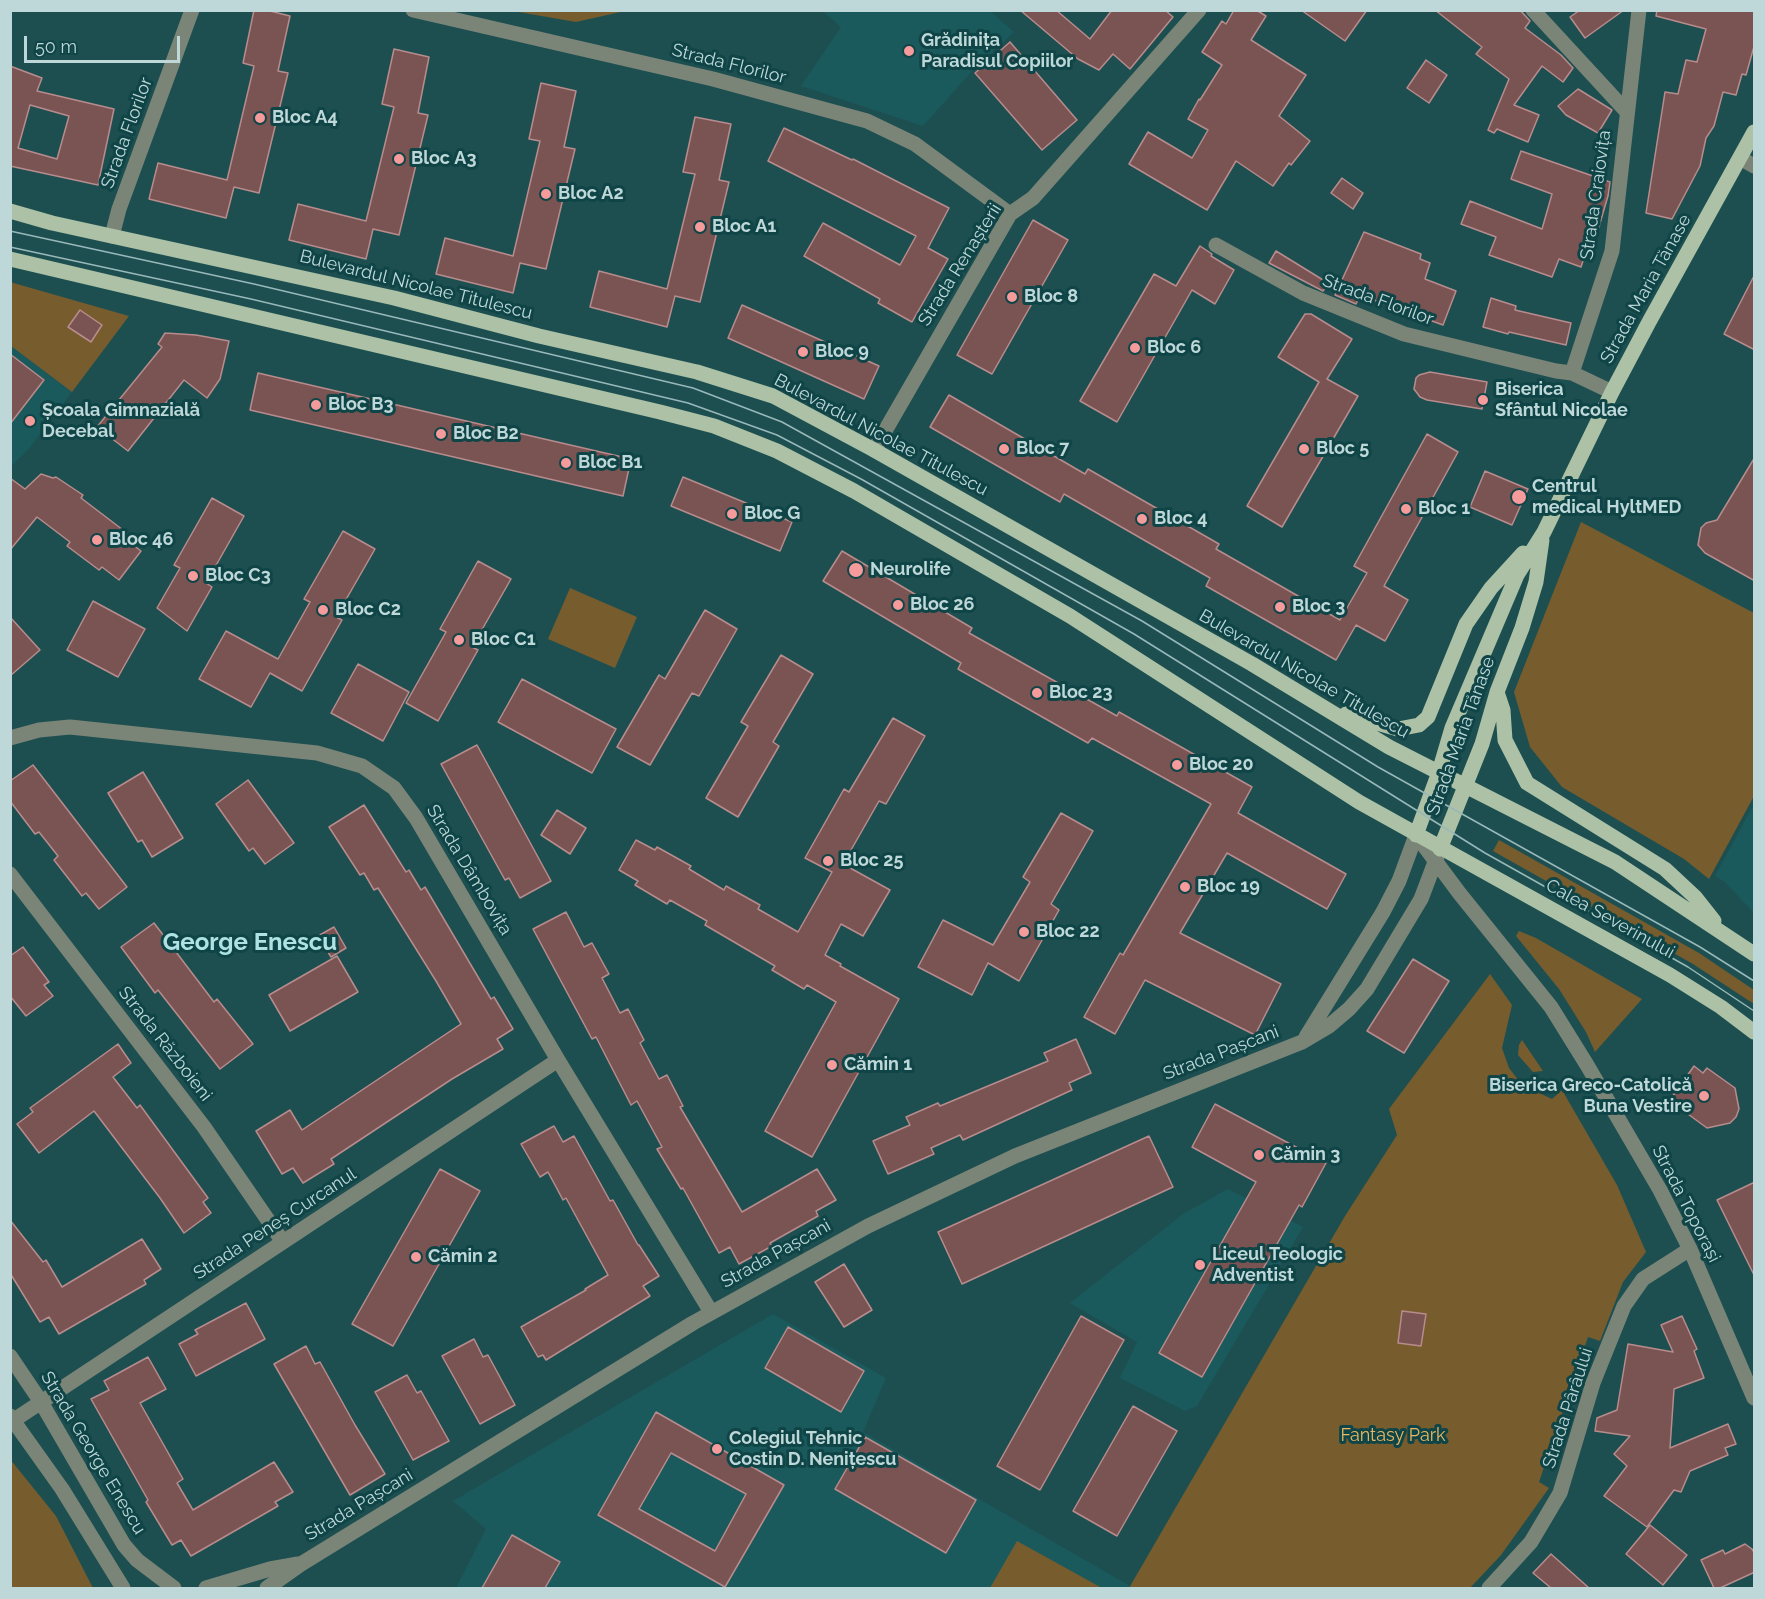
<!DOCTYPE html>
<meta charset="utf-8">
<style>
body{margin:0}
#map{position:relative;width:1765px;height:1599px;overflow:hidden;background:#1d4f51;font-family:Raleway,sans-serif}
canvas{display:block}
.frame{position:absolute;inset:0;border:12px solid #bed7d8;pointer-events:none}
.scale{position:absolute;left:24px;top:36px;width:156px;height:27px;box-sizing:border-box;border:3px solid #bed7d8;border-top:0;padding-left:8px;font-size:18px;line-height:21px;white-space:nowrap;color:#bed7d8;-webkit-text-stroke:4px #104547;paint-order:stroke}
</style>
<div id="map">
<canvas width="1765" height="1599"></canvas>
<div class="frame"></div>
<div class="scale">50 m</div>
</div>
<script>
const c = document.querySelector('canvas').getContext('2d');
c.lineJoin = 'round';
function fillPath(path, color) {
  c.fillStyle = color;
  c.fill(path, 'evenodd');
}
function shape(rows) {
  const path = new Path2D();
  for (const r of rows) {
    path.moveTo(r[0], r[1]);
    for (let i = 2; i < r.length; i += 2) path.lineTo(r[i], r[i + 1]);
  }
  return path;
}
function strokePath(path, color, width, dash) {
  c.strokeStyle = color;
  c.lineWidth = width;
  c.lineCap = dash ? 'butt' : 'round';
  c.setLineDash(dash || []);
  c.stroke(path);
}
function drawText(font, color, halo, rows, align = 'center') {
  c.font = font + ' Raleway,sans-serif';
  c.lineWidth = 6;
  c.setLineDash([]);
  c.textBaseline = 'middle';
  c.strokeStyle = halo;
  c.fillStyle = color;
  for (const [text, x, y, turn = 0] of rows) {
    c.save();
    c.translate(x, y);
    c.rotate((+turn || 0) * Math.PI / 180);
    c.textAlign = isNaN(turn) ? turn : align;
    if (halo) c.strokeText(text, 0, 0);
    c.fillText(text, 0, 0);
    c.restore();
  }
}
fillPath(shape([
 [823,11,990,11,1014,32,972,71,923,126,801,86,841,27],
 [11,346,72,392,28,450,11,466],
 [1754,804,1754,913,1725,882,1715,876],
 [1228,1189,1303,1227,1197,1406,1185,1411,1120,1378,1137,1342,1070,1303,1183,1214],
 [773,1314,886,1378,863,1432,1130,1586,1129,1588,456,1588,486,1529,453,1501]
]), '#1a5a5d');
fillPath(shape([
 [513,11,625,10,625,11,576,22],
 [10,282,129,316,72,392,11,346],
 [1581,522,1754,613,1754,796,1709,879,1684,859,1562,787,1530,747,1514,692],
 [570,588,637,617,615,668,548,639],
 [1499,840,1699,953,1754,990,1754,1004,1693,964,1493,851],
 [1519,931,1536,938,1642,999,1595,1052,1586,1032,1559,989,1516,936],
 [1490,974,1512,1005,1502,1048,1509,1068,1522,1085,1552,1099,1562,1090,1617,1185,1646,1252,1623,1282,1600,1341,1588,1337,1539,1482,1549,1488,1501,1555,1470,1588,1129,1588,1345,1216,1397,1135,1389,1109],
 [1522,1040,1543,1071,1533,1072,1518,1055,1519,1045],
 [10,1459,56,1516,93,1588,11,1588],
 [1017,1541,1102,1588,990,1588]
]), '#775c2e');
const building = shape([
 [254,10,266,10,290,16,278,71,288,73,259,193,234,187,226,218,149,199,158,163,227,180,254,66,243,63,254,10],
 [1020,10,1056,10,1090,39,1112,10,1165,10,1173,17,1130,69,1113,54,1099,70,1078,59,1020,10],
 [1234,10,1256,10,1266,16,1251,40,1306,75,1279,116,1310,141,1291,165,1289,163,1273,186,1236,161,1207,210,1129,164,1148,132,1192,158,1208,130,1188,119,1199,99,1200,100,1222,65,1202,52,1222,21,1226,24,1234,10],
 [1301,10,1367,10,1345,41,1301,10],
 [1435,10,1520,10,1530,21,1525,28,1561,55,1573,68,1563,82,1542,66,1514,105,1539,115,1528,142,1497,129,1494,133,1488,130,1509,79,1476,54,1482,47,1435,10],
 [1580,10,1624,10,1585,38,1570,17,1580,10],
 [1657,10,1755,10,1755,43,1746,75,1742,74,1736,95,1723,92,1714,126,1706,138,1700,166,1672,219,1646,213,1665,92,1678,94,1686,60,1697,62,1706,29,1656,16,1657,10],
 [1010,42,1077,120,1042,150,975,73,1010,42],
 [394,49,429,57,418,113,428,115,399,235,373,229,366,259,289,240,298,204,366,221,394,107,382,104,394,49],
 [1426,60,1447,75,1429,103,1407,88,1426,60],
 [10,66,42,78,37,91,114,109,98,185,10,166,10,66],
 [30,105,69,116,57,159,18,148,30,105],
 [541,83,576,91,564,147,575,149,546,269,520,263,513,293,436,274,445,238,513,256,540,141,529,139,541,83],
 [1578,89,1612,110,1598,133,1566,115,1558,106,1578,89],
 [695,117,731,124,719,180,729,182,700,302,675,296,667,327,590,307,599,271,667,289,695,174,683,172,695,117],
 [784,128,852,160,853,159,949,208,928,248,948,259,912,322,878,303,880,299,804,256,823,223,900,265,916,236,768,161,784,128],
 [1521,151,1610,182,1608,196,1590,257,1585,255,1581,267,1559,259,1552,277,1489,255,1496,237,1461,224,1470,201,1542,229,1552,194,1511,179,1521,151],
 [1342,178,1363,193,1353,209,1331,193,1342,178],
 [1033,220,1068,240,992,374,957,355,1033,220],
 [1364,232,1421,254,1420,259,1430,263,1425,279,1456,291,1443,325,1360,295,1356,304,1335,295,1364,232],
 [1200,246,1212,254,1211,256,1234,270,1215,304,1192,290,1117,422,1080,401,1154,274,1176,286,1200,246],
 [1276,251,1328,283,1323,291,1269,263,1276,251],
 [1755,274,1755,350,1724,334,1755,274],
 [1491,298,1516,306,1515,310,1571,323,1566,345,1509,332,1508,334,1483,327,1491,298],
 [742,305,879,366,864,399,728,338,742,305],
 [80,310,102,325,91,342,68,327,80,310],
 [1305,314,1311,314,1352,339,1327,379,1358,396,1282,527,1247,506,1319,382,1278,357,1305,314],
 [165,333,196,335,229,341,220,379,207,398,184,380,128,451,97,427,162,347,158,344,165,333],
 [10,354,44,380,10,424,10,354],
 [1430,372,1487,382,1482,409,1427,400,1420,397,1414,389,1416,378,1419,375,1430,372],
 [258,373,631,459,623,496,250,410,258,373],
 [949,395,1085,474,1088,469,1219,544,1216,549,1340,620,1367,573,1354,566,1427,434,1458,452,1384,586,1408,600,1385,641,1356,625,1336,660,1206,586,1210,578,1064,494,1060,502,930,427,949,395],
 [1755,457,1755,581,1705,553,1698,545,1701,528,1706,523,1717,520,1755,457],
 [1485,471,1528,489,1512,525,1470,507,1485,471],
 [41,474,53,478,56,477,83,495,81,498,127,533,124,538,141,551,119,580,102,567,99,570,67,546,70,542,37,517,10,550,10,478,25,489,41,474],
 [683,477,792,522,780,551,671,506,683,477],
 [212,498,244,516,206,583,212,587,187,631,157,608,180,568,174,565,212,498],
 [343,531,375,549,336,617,342,620,302,691,270,673,251,707,199,679,226,631,278,659,310,602,304,599,343,531],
 [842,551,972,628,969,633,1117,716,1119,712,1252,787,1238,813,1346,874,1327,909,1227,853,1180,933,1281,984,1255,1035,1145,980,1115,1034,1084,1017,1120,953,1123,955,1211,804,1092,738,1088,743,958,669,961,663,823,581,842,551],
 [478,561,511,579,472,647,478,650,438,721,406,703,446,632,440,629,478,561],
 [93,601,145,629,118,677,67,650,93,601],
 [705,610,737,629,699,696,692,693,650,765,617,747,659,675,665,679,705,610],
 [10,617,40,650,10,676,10,617],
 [781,655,813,674,773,742,779,746,738,817,706,798,748,726,741,722,781,655],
 [358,664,409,692,383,741,331,713,358,664],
 [522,679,616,729,592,773,498,722,522,679],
 [893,718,925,736,886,804,879,801,843,864,890,890,863,936,841,924,825,955,841,964,840,966,899,999,812,1157,765,1131,836,1002,807,985,804,989,772,970,775,966,705,925,707,921,670,900,667,904,635,885,638,881,619,870,636,840,655,850,657,847,691,866,689,869,724,890,726,886,760,905,758,909,798,932,832,872,805,858,844,789,849,792,893,718],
 [477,745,551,881,520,898,509,878,505,880,441,764,477,745],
 [33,765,127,887,99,909,86,893,82,896,54,860,58,856,39,832,35,834,10,801,10,781,33,765],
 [143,772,183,838,152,857,142,840,138,842,108,793,143,772],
 [248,780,294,843,265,864,253,848,249,851,216,804,248,780],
 [364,805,406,872,409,870,421,890,425,887,491,999,494,997,513,1029,497,1039,503,1049,452,1079,331,1159,334,1164,303,1183,293,1168,282,1174,256,1131,290,1110,302,1130,461,1024,436,981,378,888,374,890,364,873,360,875,329,827,364,805],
 [557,810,586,828,570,854,541,835,557,810],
 [1061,813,1093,831,1051,904,1059,910,1019,981,988,963,972,995,918,967,943,920,993,945,1030,882,1023,877,1061,813],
 [566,912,584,947,592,943,609,974,602,978,620,1013,628,1009,644,1040,640,1043,659,1079,667,1075,683,1106,680,1107,742,1212,817,1169,836,1200,816,1211,818,1216,770,1243,772,1246,739,1264,730,1247,719,1253,683,1188,681,1189,657,1149,662,1147,637,1101,631,1105,596,1037,592,1039,533,929,566,912],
 [154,923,214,1002,217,999,253,1044,220,1069,158,990,155,993,121,947,154,923],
 [334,927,346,948,331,957,318,936,334,927],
 [23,947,49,982,44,985,53,996,26,1016,10,996,10,956,23,947],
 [337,956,358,992,290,1031,269,995,337,956],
 [1413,959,1449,981,1404,1053,1367,1031,1413,959],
 [1076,1039,1091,1073,1069,1083,1072,1090,963,1140,960,1135,931,1148,934,1154,888,1174,873,1141,910,1125,906,1117,938,1103,940,1106,1048,1061,1044,1053,1076,1039],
 [118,1044,131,1063,113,1077,137,1108,140,1105,208,1198,203,1202,211,1213,184,1233,160,1198,94,1111,39,1153,17,1124,33,1112,30,1108,118,1044],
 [1694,1066,1703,1073,1707,1068,1735,1088,1739,1109,1736,1117,1730,1123,1707,1128,1681,1109,1684,1106,1672,1097,1694,1066],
 [1215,1104,1326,1163,1302,1207,1299,1205,1202,1377,1159,1353,1256,1182,1192,1147,1215,1104],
 [554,1126,563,1142,574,1136,610,1201,613,1200,638,1245,639,1245,659,1276,643,1286,650,1296,546,1360,543,1355,538,1357,521,1327,586,1290,585,1289,608,1275,566,1198,563,1200,548,1172,540,1177,521,1144,554,1126],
 [1149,1136,1173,1187,962,1284,938,1232,1149,1136],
 [440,1169,480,1191,393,1346,352,1324,440,1169],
 [1755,1182,1755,1277,1717,1200,1755,1182],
 [10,1220,43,1262,46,1260,62,1287,142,1239,161,1269,144,1280,146,1284,59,1334,49,1317,40,1322,10,1273,10,1220],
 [844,1264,872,1310,844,1327,815,1282,844,1264],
 [246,1303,265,1339,196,1376,179,1344,198,1334,195,1330,246,1303],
 [1402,1311,1426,1314,1421,1346,1398,1343,1402,1311],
 [1081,1316,1124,1340,1040,1490,997,1466,1081,1316],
 [1682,1316,1697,1349,1694,1351,1704,1378,1674,1389,1670,1448,1728,1424,1736,1444,1725,1448,1728,1455,1690,1471,1681,1492,1674,1490,1647,1527,1604,1496,1627,1466,1614,1454,1630,1436,1595,1431,1597,1418,1617,1410,1628,1344,1673,1352,1661,1325,1682,1316],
 [788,1327,864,1371,841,1412,765,1368,788,1327],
 [474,1339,483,1357,488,1355,515,1405,480,1424,442,1356,474,1339],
 [306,1346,315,1364,320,1362,355,1425,385,1474,350,1495,274,1364,306,1346],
 [148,1357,166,1389,140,1403,183,1479,177,1483,193,1510,274,1462,293,1492,275,1502,278,1506,191,1556,181,1540,172,1545,146,1502,148,1500,91,1399,109,1390,104,1381,148,1357],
 [407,1375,417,1393,421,1391,449,1441,413,1460,375,1392,407,1375],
 [1133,1406,1177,1431,1117,1536,1073,1511,1133,1406],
 [656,1412,784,1485,725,1587,598,1515,656,1412],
 [671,1453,746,1494,715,1551,639,1509,671,1453],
 [865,1437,976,1500,946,1553,835,1489,865,1437],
 [1650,1525,1687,1555,1663,1585,1626,1554,1650,1525],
 [512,1535,560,1562,545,1588,482,1588,512,1535],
 [1745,1544,1752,1549,1755,1554,1755,1572,1720,1588,1714,1588,1701,1560,1723,1550,1725,1554,1745,1544],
 [1551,1554,1589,1588,1551,1588,1533,1573,1551,1554]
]);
fillPath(building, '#7a5353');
strokePath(building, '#b88c8c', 1.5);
strokePath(shape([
 [413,10,713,79,867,121,915,144,1010,214],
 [1533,10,1627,112],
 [1740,158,1754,166],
 [112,236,119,209,192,10],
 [1216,245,1303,293,1404,334,1556,371,1572,373,1612,392],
 [1572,373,1612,251,1639,10],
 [874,450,1010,214,1033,198,1199,10],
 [10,738,39,730,70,727,317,753,362,766,394,788,416,818,558,1060,711,1312],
 [1416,835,1460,894,1551,1007,1587,1065,1660,1190,1690,1249,1754,1398],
 [10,874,204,1127,283,1242],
 [1306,1037,1383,912,1399,881,1416,835],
 [10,1356,41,1402,124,1545,137,1560,174,1588],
 [10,1416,62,1489,123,1588],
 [14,1420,558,1060],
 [206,1588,270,1569,298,1564],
 [267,1588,301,1564,693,1323,868,1226,1015,1156,1302,1042,1329,1026,1349,1009,1367,989,1421,899,1440,849],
 [1489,1588,1531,1542,1560,1493,1593,1383,1624,1306,1643,1279,1690,1249]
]), '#7a8577', 15);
strokePath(shape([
 [10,211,52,223,394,298,539,336,697,372,773,396,874,450,1252,664,1389,747,1615,862,1754,954],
 [10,259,660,412,714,426,777,451,854,491,1070,616,1359,802,1670,975,1721,1007,1754,1032],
 [1497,692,1503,710,1505,740,1527,783,1665,869,1695,897,1714,921],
 [1346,714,1398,729,1419,725,1428,717,1466,624,1491,588,1523,553],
 [1416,835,1439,772,1452,728,1517,575,1544,532,1612,392,1649,322,1754,132],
 [1440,849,1482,744,1497,692,1522,628,1536,582,1542,540]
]), '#acc1a5', 15);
strokePath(shape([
 [10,231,254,284,693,388,782,422,1142,621,1378,767,1700,947,1754,981],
 [10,247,251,299,688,403,777,435,861,479,1134,634,1485,853,1688,967,1754,1011]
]), '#99b8b9', 1.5);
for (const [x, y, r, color] of [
 [909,51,6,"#f59b9c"],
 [260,118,6,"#f59b9c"],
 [399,159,6,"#f59b9c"],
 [546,194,6,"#f59b9c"],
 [700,227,6,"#f59b9c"],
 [1012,297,6,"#f59b9c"],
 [1135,348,6,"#f59b9c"],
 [803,352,6,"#f59b9c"],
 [1483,400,6,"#f59b9c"],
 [316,405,6,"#f59b9c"],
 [30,421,6,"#f59b9c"],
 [441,434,6,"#f59b9c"],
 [1004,449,6,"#f59b9c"],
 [1304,449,6,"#f59b9c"],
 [566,463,6,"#f59b9c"],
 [1519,497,8,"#f59b9c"],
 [1406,509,6,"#f59b9c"],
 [732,514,6,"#f59b9c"],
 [1142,519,6,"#f59b9c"],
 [97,540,6,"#f59b9c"],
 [856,570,8,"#f59b9c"],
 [193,576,6,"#f59b9c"],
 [898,605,6,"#f59b9c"],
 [1280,607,6,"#f59b9c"],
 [323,610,6,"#f59b9c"],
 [459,640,6,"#f59b9c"],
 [1037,693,6,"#f59b9c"],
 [1177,765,6,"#f59b9c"],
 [828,861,6,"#f59b9c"],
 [1185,887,6,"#f59b9c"],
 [1024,932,6,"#f59b9c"],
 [832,1065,6,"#f59b9c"],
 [1704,1096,6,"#f59b9c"],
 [1259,1155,6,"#f59b9c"],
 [416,1257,6,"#f59b9c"],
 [1200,1265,6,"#f59b9c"],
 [717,1449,6,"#f59b9c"]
]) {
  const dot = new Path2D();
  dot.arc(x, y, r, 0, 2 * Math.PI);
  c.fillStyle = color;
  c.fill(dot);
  strokePath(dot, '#104547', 2);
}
drawText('bold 18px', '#bed7d8', '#104547', [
 ["Grădinița",921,41],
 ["Paradisul Copiilor",921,62],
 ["Bloc A4",272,118],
 ["Bloc A3",411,159],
 ["Bloc A2",558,194],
 ["Bloc A1",712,227],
 ["Bloc 8",1024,297],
 ["Bloc 6",1147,348],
 ["Bloc 9",815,352],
 ["Biserica",1495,390],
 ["Sfântul Nicolae",1495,411],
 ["Bloc B3",328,405],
 ["Școala Gimnazială",42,411],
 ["Decebal",42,432],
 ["Bloc B2",453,434],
 ["Bloc 7",1016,449],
 ["Bloc 5",1316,449],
 ["Bloc B1",578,463],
 ["Centrul",1532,487],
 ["medical HyltMED",1532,508],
 ["Bloc 1",1418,509],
 ["Bloc G",744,514],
 ["Bloc 4",1154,519],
 ["Bloc 46",109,540],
 ["Neurolife",870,570],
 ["Bloc C3",205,576],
 ["Bloc 26",910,605],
 ["Bloc 3",1292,607],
 ["Bloc C2",335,610],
 ["Bloc C1",471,640],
 ["Bloc 23",1049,693],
 ["Bloc 20",1189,765],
 ["Bloc 25",840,861],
 ["Bloc 19",1197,887],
 ["Bloc 22",1036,932],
 ["Cămin 1",844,1065],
 ["Biserica Greco-Catolică",1692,1086,"right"],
 ["Buna Vestire",1692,1107,"right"],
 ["Cămin 3",1271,1155],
 ["Liceul Teologic",1212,1255],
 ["Adventist",1212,1276],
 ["Cămin 2",428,1257],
 ["Colegiul Tehnic",729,1439],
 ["Costin D. Nenițescu",729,1460]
], 'left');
drawText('18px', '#bed7d8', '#104547', [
 ["Strada Florilor",729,64,14],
 ["Strada Florilor",127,133,-70],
 ["Strada Craiovița",1596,195,-82],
 ["Strada Renașterii",960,265,-58],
 ["Bulevardul Nicolae Titulescu",416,285,14],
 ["Strada Maria Tănase",1646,289,-61],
 ["Strada Florilor",1378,300,20],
 ["Bulevardul Nicolae Titulescu",881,435,28],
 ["Bulevardul Nicolae Titulescu",1304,674,30],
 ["Strada Maria Tănase",1461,736,-70],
 ["Strada Dâmbovița",469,870,59],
 ["Calea Severinului",1610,919,29],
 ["Strada Războieni",165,1044,52],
 ["Strada Pașcani",1221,1053,-21],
 ["Strada Toporași",1686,1204,63],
 ["Strada Peneș Curcanul",275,1224,-33],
 ["Strada Pașcani",776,1254,-29],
 ["Strada Pârâului",1568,1408,-72],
 ["Strada George Enescu",93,1453,59],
 ["Strada Pașcani",359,1505,-31]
]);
drawText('18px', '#ebb760', '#104547', [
 ["Fantasy Park",1393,1436]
]);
drawText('bold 24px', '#aee2e3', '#104547', [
 ["George Enescu",250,943]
]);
</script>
